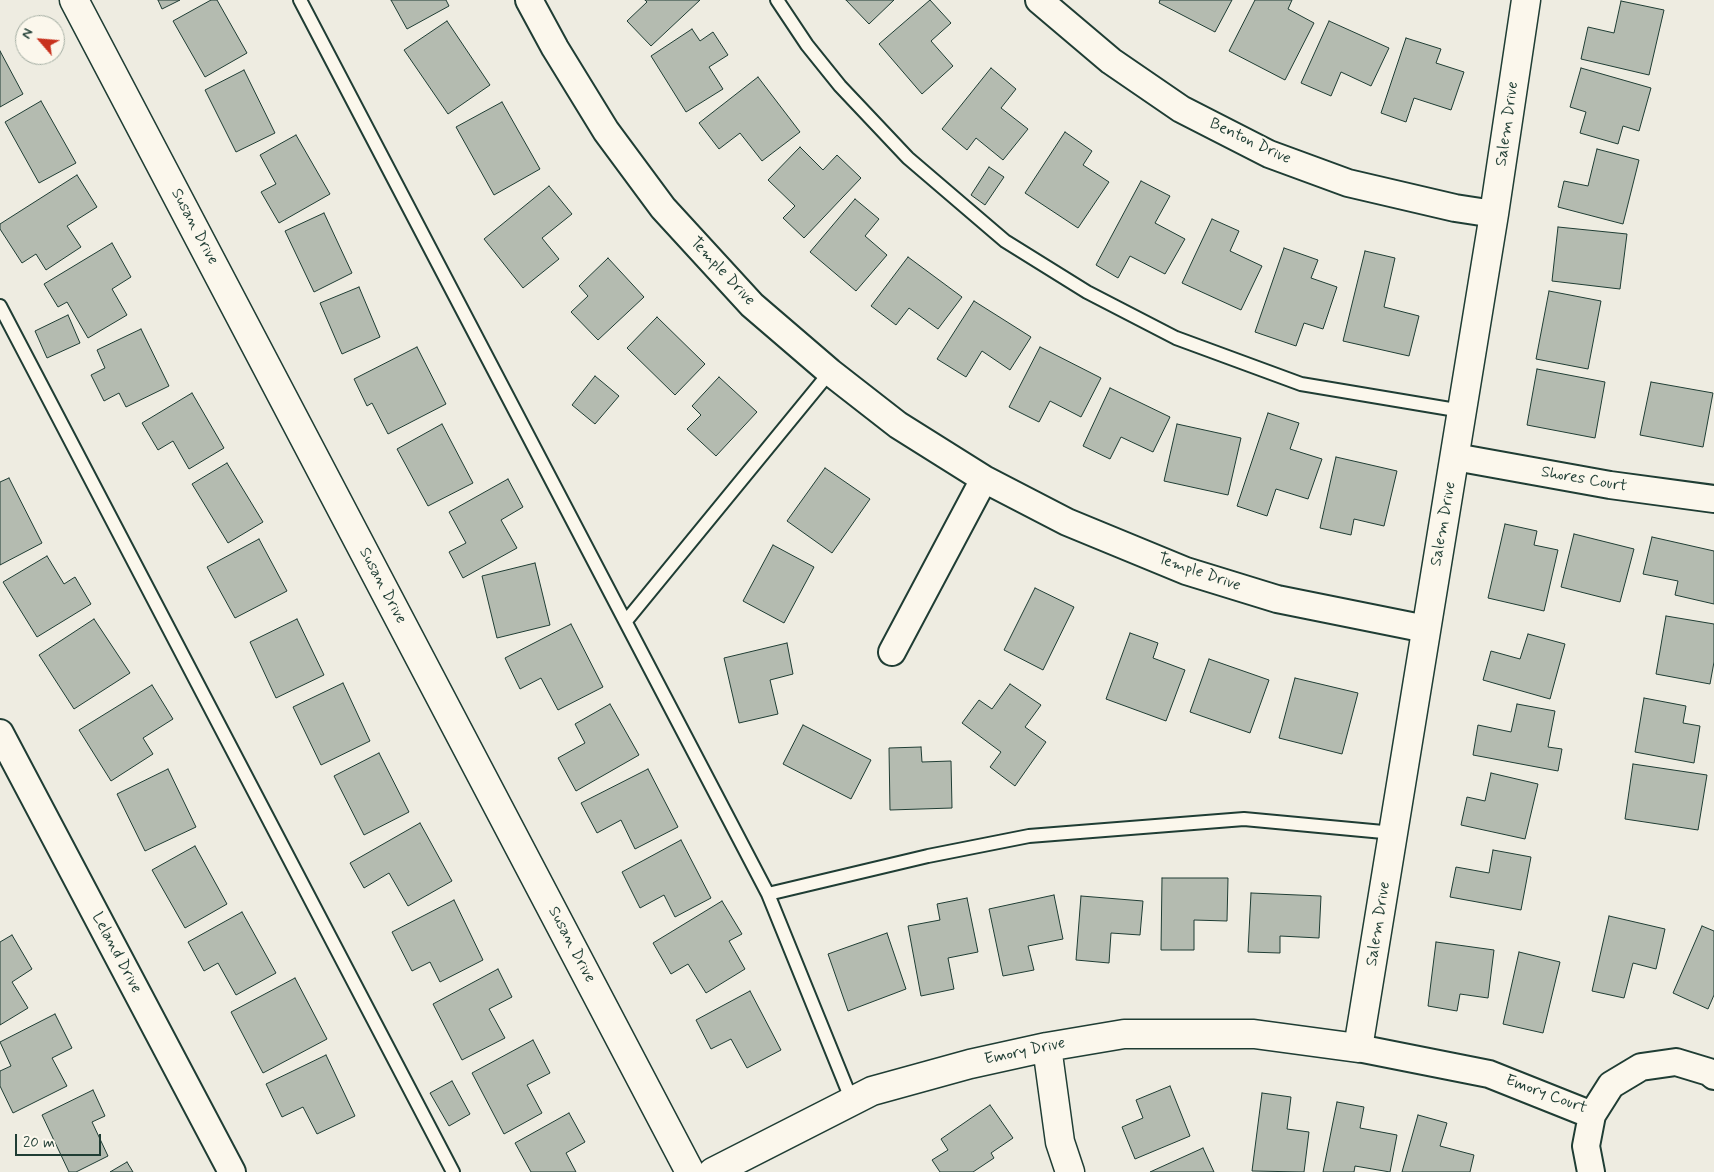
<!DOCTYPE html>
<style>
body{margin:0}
#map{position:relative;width:1714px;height:1172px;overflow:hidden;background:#eeece1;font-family:Mynerve,sans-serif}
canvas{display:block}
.north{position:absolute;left:15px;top:15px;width:50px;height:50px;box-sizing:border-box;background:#fbf7ec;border:1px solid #a3ada2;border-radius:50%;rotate:297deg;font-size:14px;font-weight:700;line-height:20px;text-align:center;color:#1f3d34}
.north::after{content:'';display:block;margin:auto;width:18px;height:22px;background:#c8321e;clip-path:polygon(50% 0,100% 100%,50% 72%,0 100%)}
.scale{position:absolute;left:15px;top:1134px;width:86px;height:22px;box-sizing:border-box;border:2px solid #1f3d34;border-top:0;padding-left:6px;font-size:15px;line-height:18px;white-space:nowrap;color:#1f3d34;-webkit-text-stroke:4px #fbf7ec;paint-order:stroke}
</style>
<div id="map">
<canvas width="1714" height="1172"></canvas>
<div class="north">N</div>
<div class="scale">20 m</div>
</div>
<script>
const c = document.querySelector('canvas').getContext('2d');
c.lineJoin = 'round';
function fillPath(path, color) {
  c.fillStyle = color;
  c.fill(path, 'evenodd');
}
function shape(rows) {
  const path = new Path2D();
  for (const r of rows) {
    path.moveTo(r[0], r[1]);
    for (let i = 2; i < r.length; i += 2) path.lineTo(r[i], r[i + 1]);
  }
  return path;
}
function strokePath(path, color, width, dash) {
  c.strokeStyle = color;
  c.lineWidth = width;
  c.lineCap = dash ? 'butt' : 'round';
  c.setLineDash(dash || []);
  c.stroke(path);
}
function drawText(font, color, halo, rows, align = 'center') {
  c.font = font + ' Mynerve,sans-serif';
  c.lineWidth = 4;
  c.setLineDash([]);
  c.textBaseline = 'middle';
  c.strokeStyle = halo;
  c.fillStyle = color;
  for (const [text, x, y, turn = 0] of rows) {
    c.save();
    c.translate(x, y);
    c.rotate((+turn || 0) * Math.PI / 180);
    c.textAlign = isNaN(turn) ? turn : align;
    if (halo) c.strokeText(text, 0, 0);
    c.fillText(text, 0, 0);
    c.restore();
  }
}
const building = shape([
 [158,0,180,0,162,9,158,0],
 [211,0,217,0,247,53,205,77,173,21,211,0],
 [391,0,446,0,449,6,407,29,391,0],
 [645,0,700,0,651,46,627,21,647,2,645,0],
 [846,0,894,0,869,24,846,0],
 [930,0,951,23,931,41,953,66,922,94,879,44,930,0],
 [1160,0,1232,0,1215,32,1159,3,1160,0],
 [1255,0,1292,0,1288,9,1314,23,1285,80,1229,51,1255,0],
 [1621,1,1664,10,1649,75,1581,59,1588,27,1614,33,1621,1],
 [447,21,490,85,448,114,404,50,447,21],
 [1329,21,1389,48,1371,86,1341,72,1331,96,1301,83,1329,21],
 [692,29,700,41,713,32,728,55,709,67,723,89,686,112,651,56,692,29],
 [1406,38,1441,49,1436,63,1464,72,1451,110,1414,98,1406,122,1381,113,1406,38],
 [0,51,23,94,0,107,0,51],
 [991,68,1016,89,1001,108,1028,129,1003,160,976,138,967,150,942,129,991,68],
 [1581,68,1651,88,1639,131,1623,126,1618,144,1580,133,1586,112,1570,107,1581,68],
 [244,70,275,133,236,152,205,90,244,70],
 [758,77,800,132,762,161,740,133,719,149,699,123,758,77],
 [41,101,76,163,39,183,5,122,41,101],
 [502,102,540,169,494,195,456,127,502,102],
 [1065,132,1092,151,1083,165,1109,182,1078,228,1025,193,1065,132],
 [296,135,330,194,279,223,261,192,276,184,260,155,296,135],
 [800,147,823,170,837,155,861,178,804,238,783,218,795,206,768,180,800,147],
 [1597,149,1639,160,1623,224,1558,207,1564,181,1588,186,1597,149],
 [989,167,1004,177,985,205,971,195,989,167],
 [77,175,97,207,67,226,81,247,46,270,36,254,22,263,0,229,0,224,77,175],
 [1141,181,1170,196,1155,223,1185,239,1165,274,1130,256,1118,278,1096,265,1141,181],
 [549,186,572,214,542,238,559,259,523,288,484,239,549,186],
 [855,199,879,219,865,236,887,255,856,291,810,252,855,199],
 [324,213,352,273,314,292,285,231,324,213],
 [1212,219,1239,231,1230,251,1262,266,1241,310,1182,283,1212,219],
 [1558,227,1627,234,1620,289,1552,281,1558,227],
 [112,243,131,277,112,289,127,315,88,338,67,302,58,307,44,284,112,243],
 [1284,248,1318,260,1311,278,1337,287,1323,329,1304,323,1296,346,1255,332,1284,248],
 [1365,251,1395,258,1384,307,1419,316,1409,356,1343,341,1365,251],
 [908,257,962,297,938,329,909,308,896,325,871,306,908,257],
 [608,258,644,297,598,340,571,312,588,296,579,286,608,258],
 [359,287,380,337,342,354,320,303,359,287],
 [1549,291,1601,301,1588,369,1536,359,1549,291],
 [974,301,1031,337,1010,370,982,351,966,377,937,359,974,301],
 [68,315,80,343,47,358,35,331,68,315],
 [657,317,705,364,675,395,627,348,657,317],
 [141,329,169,386,126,407,119,393,104,401,91,375,105,368,97,350,141,329],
 [417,347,446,404,388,434,372,403,367,406,354,379,417,347],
 [1040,347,1101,378,1081,417,1050,401,1039,422,1009,407,1040,347],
 [1537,369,1605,382,1595,438,1527,425,1537,369],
 [595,376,619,396,595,424,572,405,595,376],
 [719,377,757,412,716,456,687,429,701,415,692,406,719,377],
 [1651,382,1713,393,1703,447,1640,435,1651,382],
 [1110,388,1170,417,1153,452,1121,437,1110,459,1083,446,1110,388],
 [192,393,224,448,189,469,173,441,158,450,142,423,192,393],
 [1268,413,1299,423,1290,449,1322,459,1308,499,1276,489,1267,516,1237,506,1268,413],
 [442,424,473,483,428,506,397,449,442,424],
 [1177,424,1241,438,1228,495,1164,481,1177,424],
 [1336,457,1397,471,1384,526,1354,519,1351,535,1320,528,1336,457],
 [227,463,263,522,228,543,192,484,227,463],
 [825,468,870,499,832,553,787,521,825,468],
 [9,478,42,543,0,565,0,482,9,478],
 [508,479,523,507,501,520,517,548,463,578,449,552,466,543,449,512,508,479],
 [1505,524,1537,531,1534,545,1558,550,1544,611,1488,598,1505,524],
 [1574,534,1634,549,1620,602,1561,587,1574,534],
 [1652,537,1714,551,1714,604,1675,595,1678,581,1643,574,1652,537],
 [259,539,287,591,235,618,207,567,259,539],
 [773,545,814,567,784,623,743,601,773,545],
 [47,556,64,584,75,577,91,604,37,637,3,582,47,556],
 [535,563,550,625,497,638,482,576,535,563],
 [1035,588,1074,607,1043,670,1004,650,1035,588],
 [1666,616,1714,624,1714,662,1710,684,1656,674,1666,616],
 [94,619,130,673,74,709,39,655,94,619],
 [297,619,324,675,276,698,250,642,297,619],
 [571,624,603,687,558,710,541,678,520,689,505,658,571,624],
 [1130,633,1158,643,1153,658,1185,670,1166,721,1106,699,1130,633],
 [1528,634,1565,644,1550,699,1483,680,1491,651,1520,659,1528,634],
 [787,643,793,674,770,680,778,714,739,723,724,658,787,643],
 [1209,659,1269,680,1250,733,1190,712,1209,659],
 [1295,678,1358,693,1342,754,1279,738,1295,678],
 [343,683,370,741,321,765,293,707,343,683],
 [1010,684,1041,705,1025,727,1046,742,1015,786,990,767,1001,752,962,723,979,700,992,709,1010,684],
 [152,685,173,719,143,738,153,754,111,781,79,730,152,685],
 [1644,698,1686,706,1683,723,1700,726,1694,763,1635,752,1644,698],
 [610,704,639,755,576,791,558,758,585,743,575,724,610,704],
 [1517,704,1555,711,1548,747,1562,749,1558,771,1473,755,1478,725,1511,732,1517,704],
 [803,725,871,760,851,799,783,764,803,725],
 [921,747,922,762,951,761,952,808,890,810,889,748,921,747],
 [379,753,409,812,364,835,334,776,379,753],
 [1633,764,1707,775,1698,830,1625,819,1633,764],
 [168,769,196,827,145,851,117,794,168,769],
 [648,769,678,827,635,849,621,820,597,833,581,803,648,769],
 [1491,773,1538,784,1525,839,1461,825,1467,797,1485,801,1491,773],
 [420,823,452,881,408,906,389,873,364,888,350,863,420,823],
 [681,840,711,898,675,917,664,895,640,908,622,872,681,840],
 [195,846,227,904,185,928,152,870,195,846],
 [1493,850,1531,857,1521,910,1450,897,1456,867,1489,873,1493,850],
 [1162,878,1228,878,1227,921,1194,920,1194,950,1161,950,1162,878],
 [1251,893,1321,896,1319,938,1280,936,1280,953,1248,952,1251,893],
 [1054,895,1063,939,1028,946,1034,970,1003,976,989,909,1054,895],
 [1081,896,1143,901,1140,935,1111,933,1109,963,1076,960,1081,896],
 [967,898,978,952,948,958,954,989,921,996,908,926,940,920,937,904,967,898],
 [454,900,483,960,440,982,430,962,412,971,392,932,454,900],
 [722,901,742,934,729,941,745,969,706,993,688,964,671,974,653,943,722,901],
 [242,912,276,973,236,995,218,963,204,971,188,942,242,912],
 [1609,916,1665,929,1656,969,1633,963,1624,998,1592,991,1609,916],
 [1702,926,1714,931,1714,995,1708,1009,1673,993,1702,926],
 [887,933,906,989,848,1011,828,954,887,933],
 [12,935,32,969,12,982,28,1008,0,1025,0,942,12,935],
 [1436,942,1494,950,1488,998,1460,994,1457,1011,1428,1006,1436,942],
 [1519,952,1560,962,1543,1033,1503,1024,1519,952],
 [498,969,512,997,489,1009,505,1038,462,1060,433,1004,498,969],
 [295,978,327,1039,263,1073,231,1012,295,978],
 [750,991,781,1050,747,1068,731,1039,711,1049,696,1020,750,991],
 [55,1014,72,1048,52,1058,67,1086,13,1113,0,1086,0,1071,11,1066,0,1042,55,1014],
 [533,1040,550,1073,527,1085,542,1113,504,1134,472,1073,533,1040],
 [326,1055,355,1116,317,1134,303,1107,282,1117,266,1084,326,1055],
 [452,1081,470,1114,449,1126,430,1093,452,1081],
 [1170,1086,1190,1136,1135,1159,1122,1127,1143,1118,1136,1100,1170,1086],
 [93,1090,105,1116,92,1122,108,1156,76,1172,69,1172,42,1115,93,1090],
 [1262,1093,1291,1097,1287,1129,1309,1132,1304,1172,1252,1171,1262,1093],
 [1337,1102,1364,1107,1360,1128,1397,1135,1390,1172,1355,1166,1354,1172,1323,1172,1337,1102],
 [990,1105,1013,1138,991,1153,994,1158,973,1172,940,1172,932,1160,948,1150,941,1139,990,1105],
 [569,1113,585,1142,566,1153,576,1172,531,1172,515,1143,569,1113],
 [1418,1115,1447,1123,1440,1146,1474,1155,1470,1172,1402,1172,1418,1115],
 [1203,1148,1214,1172,1150,1172,1203,1148],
 [127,1162,133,1172,110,1172,127,1162]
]);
fillPath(building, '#b4bbb0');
strokePath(building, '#1f3d34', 1);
const lane = shape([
 [300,0,768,894,852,1101],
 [777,0,807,45,840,86,908,158,1005,241,1087,292,1176,338,1301,384,1462,411],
 [0,306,453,1172],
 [626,621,830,372],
 [768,894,928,856,1029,836,1244,819,1394,833]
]);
const street = shape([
 [529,0,555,48,606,131,663,208,752,305,830,372,898,425,984,479,1067,522,1186,571,1277,599,1426,629],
 [1039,0,1111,61,1181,109,1269,154,1348,183,1455,208,1494,214],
 [1455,457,1610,485,1714,499],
 [892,652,984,479],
 [0,733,232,1172],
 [1358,1048,1489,1074,1592,1115],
 [1591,1172,1586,1146,1592,1115,1611,1085,1641,1067,1676,1062,1709,1072,1714,1076]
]);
const secondary = shape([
 [74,0,690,1172],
 [1047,1047,1060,1142,1070,1172],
 [713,1172,872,1091,970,1064,1047,1047,1124,1034,1254,1034,1358,1048,1494,214,1526,0]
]);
strokePath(lane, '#1f3d34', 16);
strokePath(street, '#1f3d34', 30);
strokePath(secondary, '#1f3d34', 31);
strokePath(lane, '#fbf7ec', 12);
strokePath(street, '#fbf7ec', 26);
strokePath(secondary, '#fbf7ec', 28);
drawText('16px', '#1f3d34', '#fbf7ec', [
 ["Salem Drive",1508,124,-82],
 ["Benton Drive",1250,142,25],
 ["Susan Drive",194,227,62],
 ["Temple Drive",722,272,47],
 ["Shores Court",1584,480,10],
 ["Salem Drive",1444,524,-80],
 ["Temple Drive",1199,573,19],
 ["Susan Drive",382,586,62],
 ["Salem Drive",1379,924,-81],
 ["Susan Drive",571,945,62],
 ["Leland Drive",116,953,62],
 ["Emory Drive",1025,1052,-12],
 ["Emory Court",1546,1095,20]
]);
</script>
